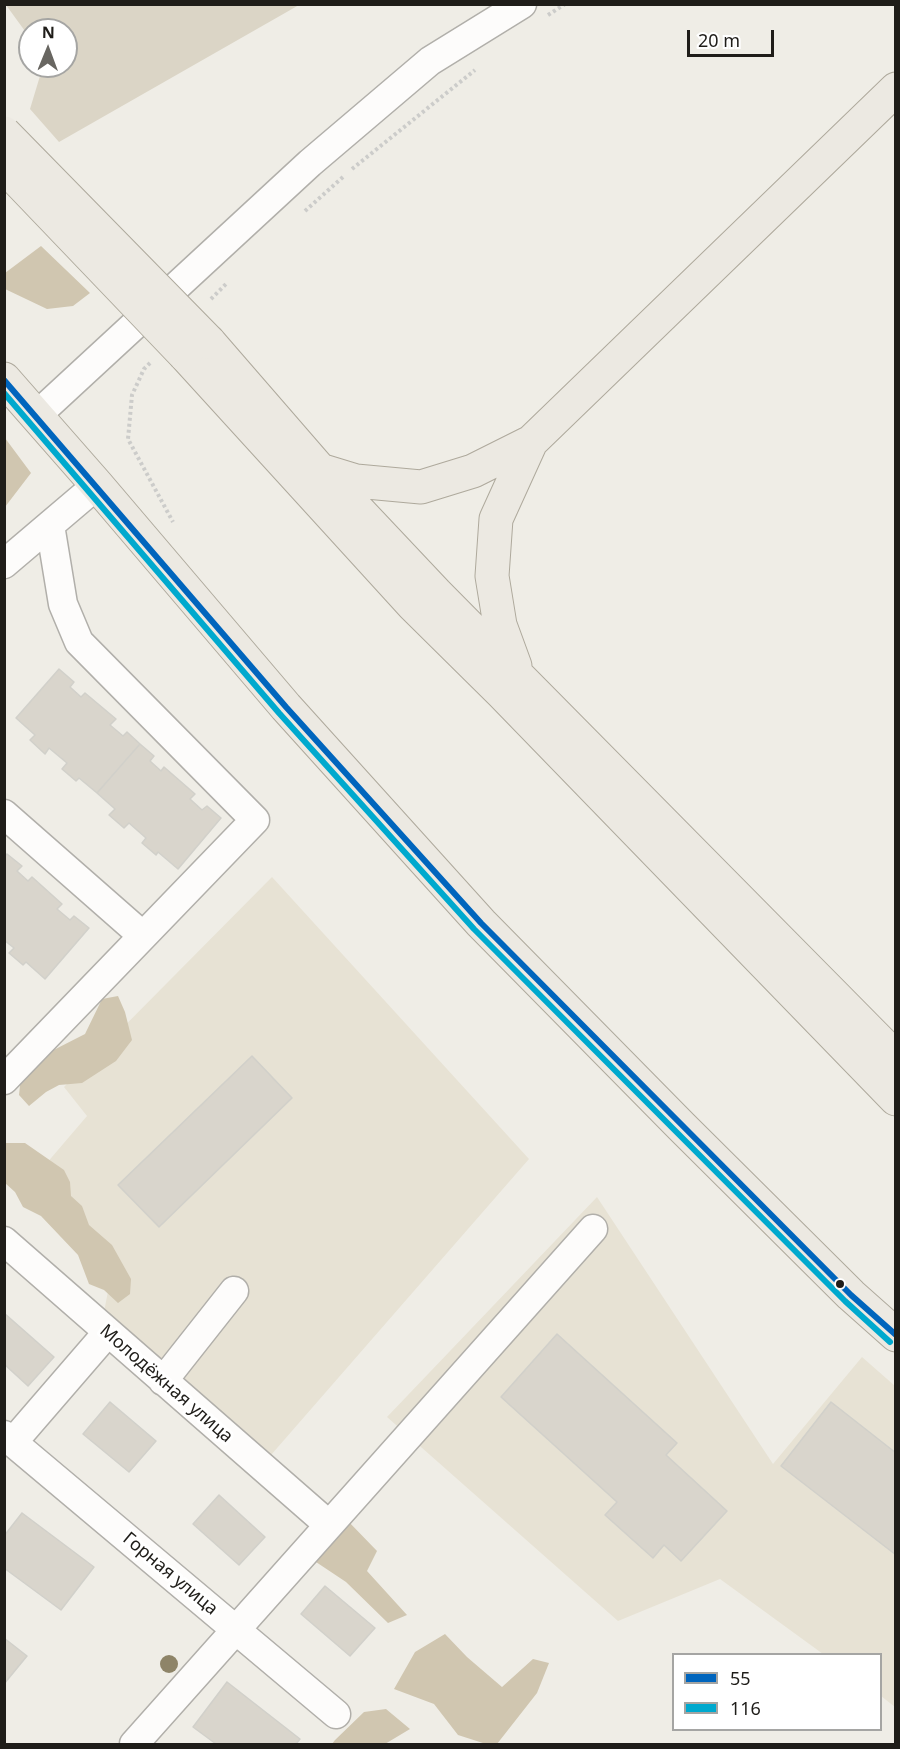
<!DOCTYPE html>
<meta charset="utf-8">
<style>
body{margin:0}
#map{position:relative;width:900px;height:1749px;overflow:hidden;background:#efede6;font-family:"Noto Sans",sans-serif}
canvas{display:block}
.frame{position:absolute;inset:0;border:6px solid #1f1d19;pointer-events:none}
.legend{position:absolute;left:672px;top:1653px;width:210px;height:78px;box-sizing:border-box;background:#fff;border:2px solid #a5a5a3;margin:0;padding:8px 10px;list-style:none;font-size:18px;color:#1f1d19}
.legend li{display:flex;align-items:center;gap:12px;height:30px}
.legend b{width:30px;border:2px solid #a5a5a3}
.north{position:absolute;left:18px;top:18px;width:60px;height:60px;box-sizing:border-box;background:#fff;border:2px solid #a5a5a3;border-radius:50%;rotate:1deg;font-size:16px;font-weight:700;line-height:24px;text-align:center;color:#1f1d19}
.north::after{content:'';display:block;margin:auto;width:21px;height:27px;background:#686661;clip-path:polygon(50% 0,100% 100%,50% 72%,0 100%)}
.scale{position:absolute;left:687px;top:30px;width:87px;height:27px;box-sizing:border-box;border:3px solid #1f1d19;border-top:0;padding-left:8px;font-size:18px;line-height:21px;white-space:nowrap;color:#1f1d19;-webkit-text-stroke:4px #fff;paint-order:stroke}
</style>
<div id="map">
<canvas width="900" height="1749"></canvas>
<div class="frame"></div>
<ul class="legend">
<li><b style="height:8px;background:#0065bd"></b>55</li>
<li><b style="height:8px;background:#00a9ce"></b>116</li>
</ul>
<div class="north">N</div>
<div class="scale">20 m</div>
</div>
<script>
const c = document.querySelector('canvas').getContext('2d');
c.lineJoin = 'round';
function fillPath(path, color) {
  c.fillStyle = color;
  c.fill(path, 'evenodd');
}
function shape(rows) {
  const path = new Path2D();
  for (const r of rows) {
    path.moveTo(r[0], r[1]);
    for (let i = 2; i < r.length; i += 2) path.lineTo(r[i], r[i + 1]);
  }
  return path;
}
function strokePath(path, color, width, dash) {
  c.strokeStyle = color;
  c.lineWidth = width;
  c.lineCap = dash ? 'butt' : 'round';
  c.setLineDash(dash || []);
  c.stroke(path);
}
function drawText(font, color, halo, rows, align = 'center') {
  c.font = font + ' "Noto Sans",sans-serif';
  c.lineWidth = 6;
  c.setLineDash([]);
  c.textBaseline = 'middle';
  c.strokeStyle = halo;
  c.fillStyle = color;
  for (const [text, x, y, turn = 0] of rows) {
    c.save();
    c.translate(x, y);
    c.rotate((+turn || 0) * Math.PI / 180);
    c.textAlign = isNaN(turn) ? turn : align;
    if (halo) c.strokeText(text, 0, 0);
    c.fillText(text, 0, 0);
    c.restore();
  }
}
fillPath(shape([
 [272,877,529,1159,271,1455,104,1312,110,1281,34,1178,87,1116,64,1087],
 [597,1197,773,1464,862,1357,895,1386,895,1707,881,1696,880,1654,823,1654,720,1579,618,1621,387,1417]
]), '#e7e2d4');
fillPath(shape([
 [6,5,299,5,59,142,30,109,43,66,66,66,66,30,30,30,30,38]
]), '#dbd5c6');
fillPath(shape([
 [41,246,90,293,73,306,47,309,5,289,5,273],
 [5,438,31,473,5,507],
 [118,996,125,1012,132,1040,116,1061,82,1083,59,1085,46,1092,29,1106,19,1095,21,1076,34,1060,85,1034,102,999],
 [5,1143,25,1143,64,1170,70,1182,71,1196,82,1206,89,1225,112,1245,131,1279,130,1294,118,1303,104,1290,89,1284,78,1255,41,1216,23,1207,15,1192,5,1183],
 [347,1520,377,1551,367,1571,407,1615,388,1623,346,1582,313,1560],
 [445,1634,467,1657,502,1687,533,1659,549,1663,537,1693,497,1744,486,1744,458,1735,434,1704,394,1689,415,1652],
 [386,1709,410,1729,385,1744,332,1744,335,1740,364,1712]
]), '#d0c6b0');
const building = shape([
 [59,669,74,682,70,687,81,697,85,693,116,719,110,725,123,736,127,732,140,744,97,793,79,778,76,781,62,769,67,763,49,748,45,754,30,740,35,735,16,718,59,669],
 [140,744,154,756,150,761,161,771,164,767,195,794,190,799,202,810,207,806,221,818,178,869,158,852,156,855,142,843,146,838,129,823,124,828,109,815,115,809,97,793,140,744],
 [7,854,22,866,17,871,28,881,32,877,62,904,57,909,70,920,74,916,89,928,45,979,26,962,23,965,9,953,14,948,4,940,4,857,7,854],
 [252,1056,292,1098,159,1227,118,1185,252,1056],
 [4,1313,54,1357,28,1386,4,1364,4,1313],
 [557,1334,677,1443,666,1455,727,1511,681,1561,664,1545,653,1558,605,1515,617,1502,501,1397,557,1334],
 [110,1402,156,1441,129,1472,83,1434,110,1402],
 [831,1402,896,1453,896,1555,781,1466,831,1402],
 [219,1495,265,1537,239,1565,193,1524,219,1495],
 [22,1513,94,1567,61,1610,4,1568,4,1536,22,1513],
 [325,1586,375,1628,350,1656,301,1614,325,1586],
 [4,1638,27,1656,4,1684,4,1638],
 [227,1682,300,1739,296,1744,216,1744,193,1727,227,1682]
]);
fillPath(building, '#d9d5cc');
strokePath(building, '#d1d0ca', 1.5);
const minor = shape([
 [36,416,310,163,430,61,522,4],
 [4,564,97,485],
 [4,814,143,936],
 [4,1080,255,820,79,642,63,604,50,525],
 [4,1241,329,1525],
 [163,1381,234,1291],
 [4,1435,336,1714],
 [13,1442,108,1332],
 [134,1744,593,1229]
]);
const major = shape([
 [209,342,320,470,436,593,896,1058],
 [185,355,412,604,502,693,896,1099],
 [4,379,97,485,286,707,481,923,681,1126,851,1295,896,1335],
 [320,470,356,481,421,487,473,471,531,442,896,89],
 [515,666,500,625,492,576,496,519,531,442]
]);
strokePath(minor, '#b1afaa', 31);
strokePath(major, '#aea99c', 35);
strokePath(shape([
 [548,15,565,4],
 [352,169,475,70],
 [305,211,344,176],
 [211,299,227,283],
 [150,363,144,369,132,395,128,439,173,522]
]), '#ccccca', 4, [3, 3]);
strokePath(minor, '#fdfcfb', 28);
strokePath(major, '#ece9e2', 33);
const majorBridge = shape([
 [4,133,209,342],
 [4,166,185,355]
]);
strokePath(majorBridge, '#aea99c', 35, []);
strokePath(majorBridge, '#ece9e2', 33);
strokePath(shape([
 [4,380,286,707,481,923,851,1295,896,1335]
]), '#0065bd', 6);
strokePath(shape([
 [4,393,279,713,474,929,845,1301,890,1342]
]), '#00a9ce', 6);
c.fillStyle = '#8e8468';
for (const [x, y] of [
 [169,1664]
]) {
  c.beginPath();
  c.arc(x, y, 9, 0, 2 * Math.PI);
  c.fill();
}
for (const [x, y, r, color] of [
 [840,1284,5,"#1f1d19"]
]) {
  const dot = new Path2D();
  dot.arc(x, y, r, 0, 2 * Math.PI);
  c.fillStyle = color;
  c.fill(dot);
  strokePath(dot, '#fff', 2);
}
drawText('18px', '#1f1d19', '#fff', [
 ["Молодёжная улица",166,1384,41],
 ["Горная улица",170,1574,40]
]);
</script>
